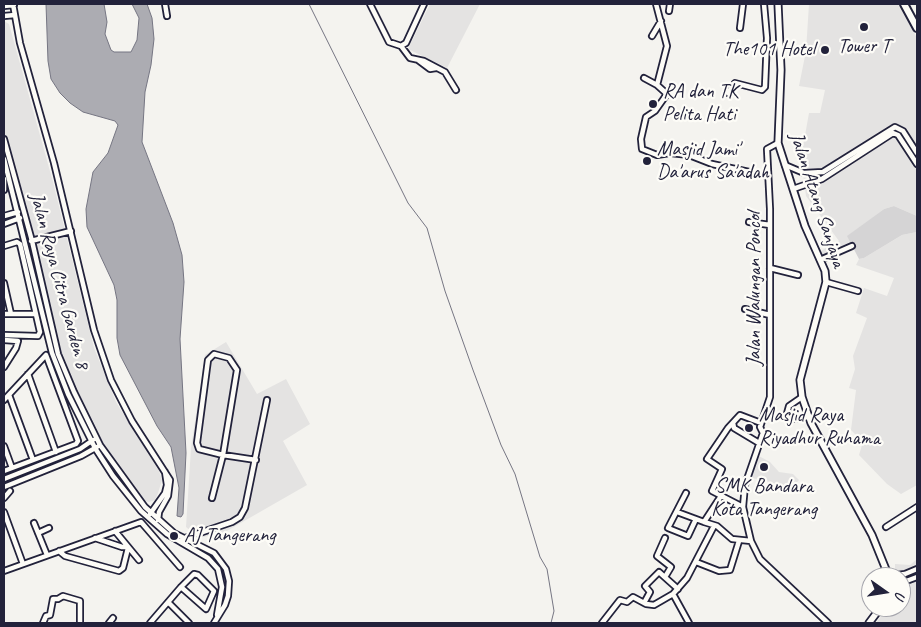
<!DOCTYPE html>
<style>
body{margin:0}
#map{position:relative;width:921px;height:627px;overflow:hidden;background:#f4f3ef;font-family:Caveat,sans-serif}
canvas{display:block}
.frame{position:absolute;inset:0;border:5px solid #22223b;pointer-events:none}
.north{position:absolute;left:861px;top:567px;width:50px;height:50px;box-sizing:border-box;background:#fdfcf7;border:1px solid #a5a5ac;border-radius:50%;rotate:103deg;font-size:14px;font-weight:700;line-height:20px;text-align:center;color:#22223b}
.north::after{content:'';display:block;margin:auto;width:18px;height:22px;background:#22223b;clip-path:polygon(50% 0,100% 100%,50% 72%,0 100%)}
</style>
<div id="map">
<canvas width="921" height="627"></canvas>
<div class="frame"></div>
<div class="north">U</div>
</div>
<script>
const c = document.querySelector('canvas').getContext('2d');
c.lineJoin = 'round';
function fillPath(path, color) {
  c.fillStyle = color;
  c.fill(path, 'evenodd');
}
function shape(rows) {
  const path = new Path2D();
  for (const r of rows) {
    path.moveTo(r[0], r[1]);
    for (let i = 2; i < r.length; i += 2) path.lineTo(r[i], r[i + 1]);
  }
  return path;
}
function strokePath(path, color, width, dash) {
  c.strokeStyle = color;
  c.lineWidth = width;
  c.lineCap = dash ? 'butt' : 'round';
  c.setLineDash(dash || []);
  c.stroke(path);
}
function drawText(font, color, halo, rows, align = 'center') {
  c.font = font + ' Caveat,sans-serif';
  c.lineWidth = 4.5;
  c.setLineDash([]);
  c.textBaseline = 'middle';
  c.strokeStyle = halo;
  c.fillStyle = color;
  for (const [text, x, y, turn = 0] of rows) {
    c.save();
    c.translate(x, y);
    c.rotate((+turn || 0) * Math.PI / 180);
    c.textAlign = isNaN(turn) ? turn : align;
    if (halo) c.strokeText(text, 0, 0);
    c.fillText(text, 0, 0);
    c.restore();
  }
}
fillPath(shape([
 [430,4,480,4,447,68,408,49],
 [809,4,898,4,917,38,917,216,894,206,884,209,848,236,853,245,821,256,819,252,839,241,806,196,801,158,809,113,820,113,825,90,799,86,806,51],
 [4,21,9,24,53,182,94,348,116,402,159,471,162,480,158,493,155,500,149,502,142,500,109,454,79,398,61,353,20,184,4,131],
 [917,232,917,485,901,494,887,484,859,455,863,442,851,430,856,390,849,388,855,369,853,356,867,318,856,313,864,288,887,296,894,278,856,265,859,259,864,258,902,235],
 [226,342,257,394,286,379,310,424,283,441,307,485,225,532,199,538,186,527,191,448,205,355],
 [757,455,770,462,779,472,793,474,799,480,791,489,760,479,748,478],
 [917,559,917,623,876,623,888,607,901,607,901,577,895,577,895,564,910,565]
]), '#e4e3e2');
fillPath(shape([
 [894,206,917,216,917,232,902,235,864,258,859,259,847,236,884,209]
]), '#d5d4d5');
const water = shape([
 [46,4,104,4,107,22,105,34,111,50,114,52,131,52,137,40,139,18,132,4,147,4,152,18,154,39,151,65,145,92,142,142,173,223,182,255,184,282,180,339,186,453,183,514,181,517,177,516,179,488,171,447,157,426,120,355,117,338,117,300,114,285,87,227,86,209,93,172,108,153,118,125,115,121,83,112,70,103,60,93,51,79,48,61,46,4]
]);
fillPath(water, '#acacb2');
strokePath(water, '#757582', 1);
strokePath(shape([
 [309,4,408,203,427,228,445,291,473,370,501,445,515,474,540,557,547,569,554,611,551,623]
]), '#757582', 1);
const minor = shape([
 [13,4,20,43,54,163,94,330,111,380,132,421,170,480,168,496,159,512,158,520],
 [165,4,167,16],
 [370,4,389,42,401,46,406,43,424,4],
 [656,4,667,46,657,85,667,94,655,111,646,117,641,139,642,149,657,155,670,153,689,155,712,164,768,176],
 [4,6,14,5],
 [669,11,670,4],
 [4,16,15,15],
 [740,28,743,4],
 [652,36,661,21],
 [401,46,410,58,424,61,445,72,456,90],
 [418,60,430,69,436,68],
 [644,78,657,85],
 [728,93,735,83,762,90,765,87,767,38,764,4],
 [4,139,32,241,58,354,74,392,100,445,145,507,174,533,214,553,226,569,229,581,228,596,225,605,214,623],
 [778,143,767,149,770,209,770,397,760,427,763,433,745,485,743,507,751,541,760,559,828,623],
 [4,159,52,353,68,394,95,448,113,476,141,511,167,534,208,558,218,569,222,587,217,615],
 [785,165,804,173,823,172,895,127,903,131,917,153],
 [4,179,4,190],
 [793,189,822,179,893,133,898,135,917,164],
 [4,216,18,212],
 [749,222,770,225],
 [4,224,20,218],
 [31,241,71,231],
 [4,246,17,242,20,244,40,332,38,336,4,335],
 [820,260,852,246],
 [770,268,798,275],
 [826,282,858,291],
 [4,283,11,314],
 [745,309,770,315],
 [4,314,36,314],
 [4,340,18,341,16,348,4,367],
 [28,374,56,452],
 [9,395,33,460],
 [802,397,789,406,786,417,791,419,808,417],
 [4,400,46,355,78,441,76,444,4,471],
 [733,423,734,428,759,443],
 [4,446,12,468],
 [4,479,80,449,93,440],
 [4,487,81,456,97,447],
 [686,493,668,528,688,536,696,519],
 [4,498,10,491],
 [212,498,223,455,237,370,229,358,214,354,208,360,197,443,199,449,223,455,256,460],
 [743,507,712,491,722,469,707,459,728,428,740,415,761,423],
 [4,512,23,564],
 [677,512,704,522,721,496],
 [150,514,165,493,167,485,165,472],
 [704,522,717,526,732,539,751,541],
 [34,523,47,555],
 [886,527,917,507],
 [115,531,139,560],
 [38,533,49,528],
 [95,538,122,547,128,547],
 [665,538,657,556,671,567,665,577],
 [182,539,232,522,240,517,245,508,267,400],
 [59,551,65,556,119,571,123,568,128,548],
 [696,562,719,571,730,570,739,541],
 [4,571,141,522,180,567],
 [889,576,905,574,917,569],
 [901,583,917,577],
 [673,594,689,623],
 [168,602,189,623],
 [644,603,650,592,645,586,659,572,678,589],
 [43,623,46,616,50,615,53,599,58,599,63,596,80,601,80,623],
 [109,623,113,618],
 [150,623,181,587,194,574,198,575,214,591,206,609,181,587],
 [602,623,620,600,627,602,633,597,646,604,654,605,673,594,687,578,714,526]
]);
const major = shape([
 [778,4,781,70,778,143,805,226,825,271,826,282,800,380,802,397,811,423,872,535,889,577],
 [869,623,881,607]
]);
const highway = shape([
 [904,4,917,28]
]);
strokePath(minor, '#22223b', 8);
strokePath(major, '#22223b', 9);
strokePath(highway, '#22223b', 10);
strokePath(minor, '#fdfcf7', 4.5);
strokePath(major, '#fdfcf7', 5.5);
strokePath(highway, '#fdfcf7', 6);
for (const [x, y, r, color] of [
 [864,27,5,"#22223b"],
 [825,50,5,"#22223b"],
 [653,104,5,"#22223b"],
 [647,161,5,"#22223b"],
 [749,428,5,"#22223b"],
 [764,467,5,"#22223b"],
 [174,536,5,"#22223b"]
]) {
  const dot = new Path2D();
  dot.arc(x, y, r, 0, 2 * Math.PI);
  c.fillStyle = color;
  c.fill(dot);
  strokePath(dot, '#fdfcf7', 2);
}
drawText('20px', '#22223b', '#fdfcf7', [
 ["Tower T",864,47,"center"],
 ["The101 Hotel",815,50,"right"],
 ["RA dan TK",663,92],
 ["Pelita Hati",663,115],
 ["Masjid Jami'",657,150],
 ["Da'arus Sa'adah",657,173],
 ["Masjid Raya",759,416],
 ["Riyadhur Ruhama",759,439],
 ["SMK Bandara",764,487,"center"],
 ["Kota Tangerang",764,510,"center"],
 ["AJ Tangerang",184,536]
], 'left');
drawText('20px', '#22223b', '#fdfcf7', [
 ["Jalan Atang Sanjaya",817,200,72],
 ["Jalan Raya Citra Garden 8",59,281,75],
 ["Jalan Walungan Poncol",755,289,-90]
]);
</script>
